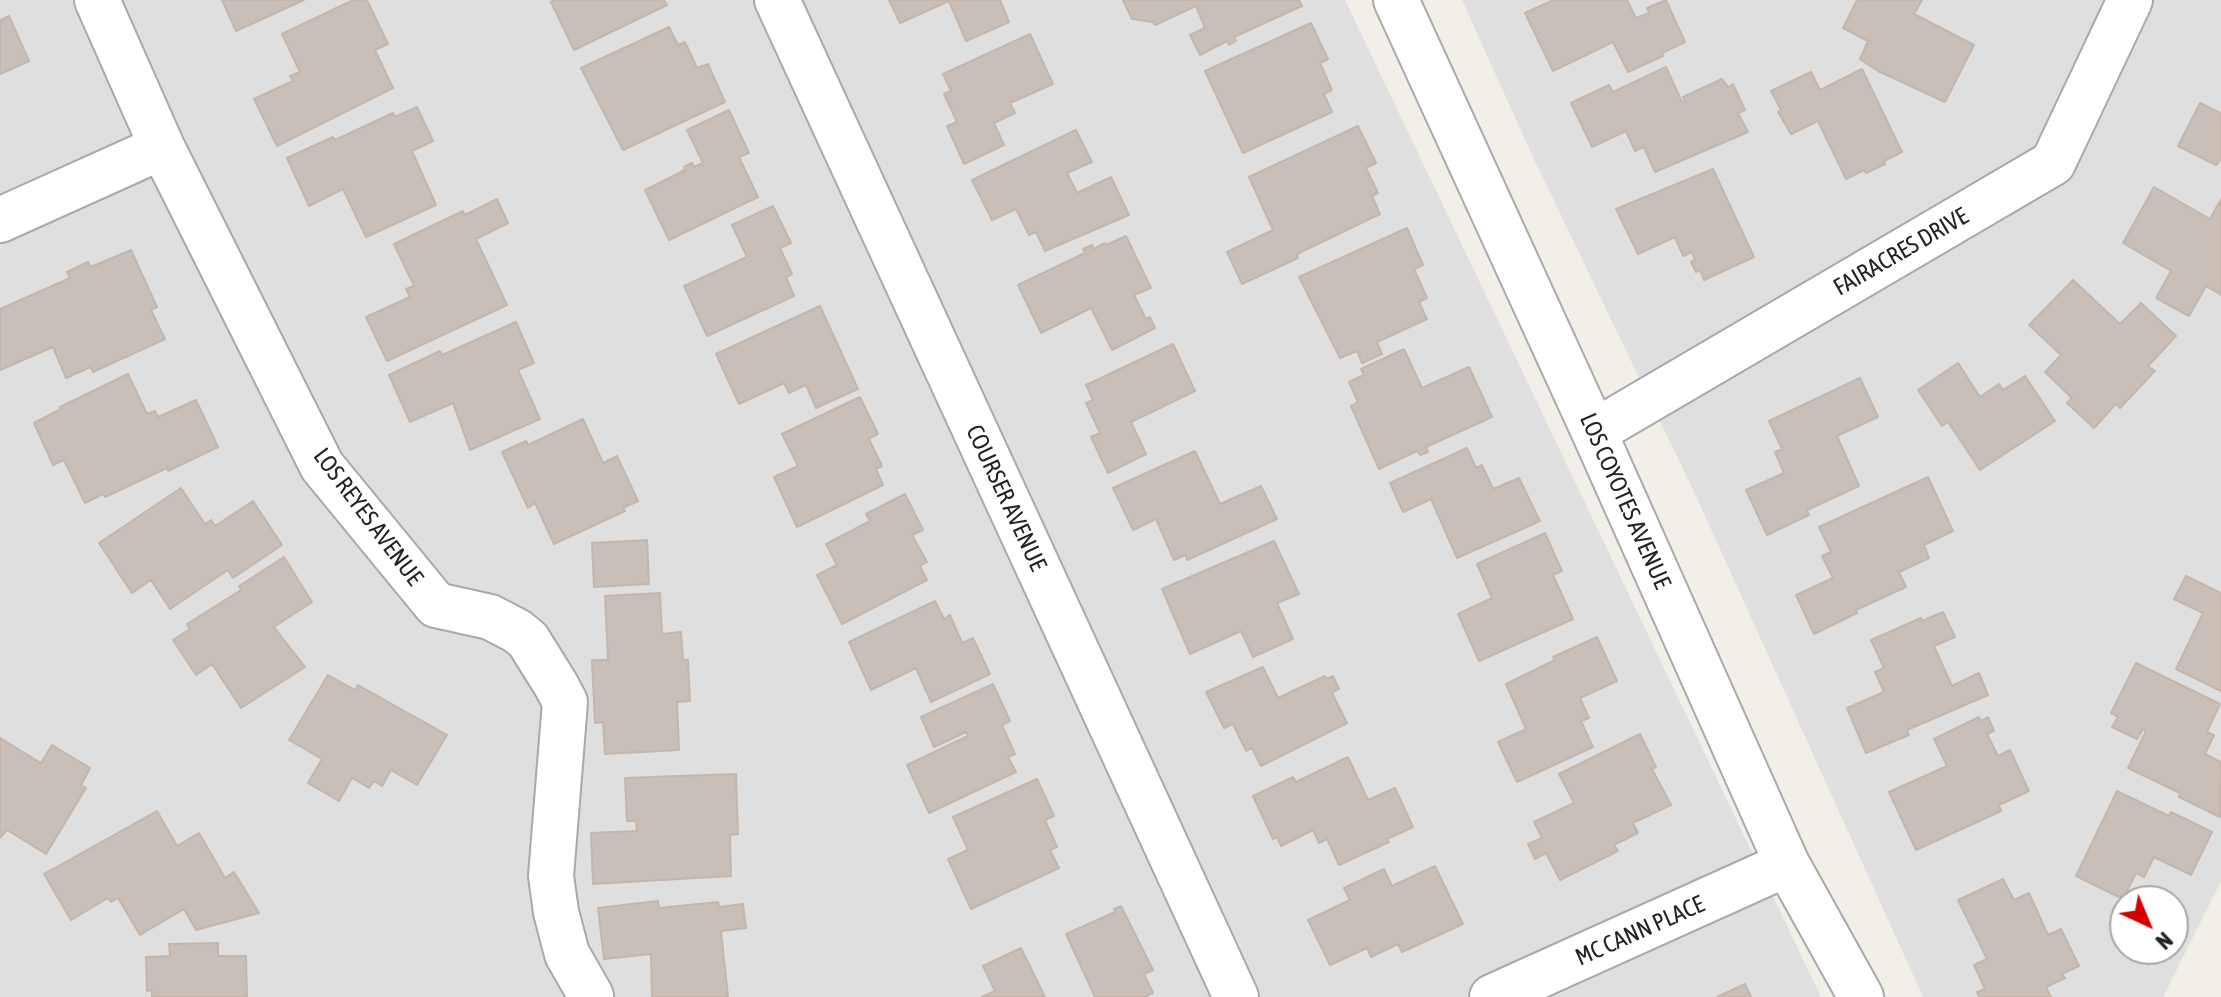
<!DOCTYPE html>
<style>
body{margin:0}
#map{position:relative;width:2221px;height:997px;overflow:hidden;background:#f2efe9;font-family:"Asap Condensed",sans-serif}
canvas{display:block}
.north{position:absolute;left:2109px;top:885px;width:80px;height:80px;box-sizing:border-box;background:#fff;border:2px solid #a7a7a7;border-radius:50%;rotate:136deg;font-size:22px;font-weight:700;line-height:32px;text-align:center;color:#222}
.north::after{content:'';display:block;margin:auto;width:28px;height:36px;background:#d40000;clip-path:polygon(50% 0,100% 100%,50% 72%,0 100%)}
</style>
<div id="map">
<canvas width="2221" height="997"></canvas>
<div class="north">N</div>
</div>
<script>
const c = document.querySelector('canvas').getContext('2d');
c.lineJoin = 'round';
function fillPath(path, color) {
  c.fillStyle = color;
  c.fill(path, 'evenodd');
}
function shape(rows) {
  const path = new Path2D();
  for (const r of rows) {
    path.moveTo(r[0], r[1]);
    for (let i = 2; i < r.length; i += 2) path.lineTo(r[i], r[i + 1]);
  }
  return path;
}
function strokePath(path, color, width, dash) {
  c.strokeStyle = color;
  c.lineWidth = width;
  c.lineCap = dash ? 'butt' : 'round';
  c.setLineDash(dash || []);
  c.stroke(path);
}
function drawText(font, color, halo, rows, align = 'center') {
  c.font = font + ' "Asap Condensed",sans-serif';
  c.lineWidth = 6;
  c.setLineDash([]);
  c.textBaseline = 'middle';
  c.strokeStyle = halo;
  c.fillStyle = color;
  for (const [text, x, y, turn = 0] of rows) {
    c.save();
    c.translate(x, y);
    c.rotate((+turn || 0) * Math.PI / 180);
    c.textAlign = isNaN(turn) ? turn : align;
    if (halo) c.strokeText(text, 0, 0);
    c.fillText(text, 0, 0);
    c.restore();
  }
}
fillPath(shape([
 [0,0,1345,0,1821,997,0,997],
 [1462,0,2221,0,2221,881,2163,997,1923,997,1696,496,1532,155],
 [2125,901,2173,901,2173,949,2125,949]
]), '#e0dfdf');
const building = shape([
 [222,0,304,0,236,31,222,0],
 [353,0,367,0,388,44,375,50,393,88,277,146,254,99,293,81,290,76,300,72,282,34,353,0],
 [555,0,664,0,667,5,574,50,551,2,555,0],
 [889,0,1000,0,1009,22,966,41,949,1,900,23,889,0],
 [1123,0,1299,0,1302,6,1234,37,1236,41,1229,45,1227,41,1200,55,1190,35,1205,28,1196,6,1155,25,1153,22,1132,19,1123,0],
 [1553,0,1627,0,1636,18,1649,13,1647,8,1666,0,1685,42,1662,53,1663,56,1628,72,1613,42,1553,71,1525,13,1553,0],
 [1857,0,1922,0,1914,14,1974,45,1945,102,1878,71,1860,59,1868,41,1843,28,1857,0],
 [9,16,29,61,0,74,0,20,9,16],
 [1311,23,1328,59,1320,63,1332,90,1324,94,1332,112,1243,153,1205,71,1311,23],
 [669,27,678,45,685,42,697,68,708,64,725,102,623,150,581,68,669,27],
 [1030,34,1053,84,1010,103,1015,113,994,123,1004,145,964,164,947,126,957,122,944,94,951,91,943,74,1030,34],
 [1666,67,1682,102,1685,101,1683,97,1722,79,1728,87,1733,84,1745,110,1738,113,1748,132,1655,172,1644,147,1635,151,1626,131,1592,147,1571,103,1609,85,1613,92,1666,67],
 [1862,69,1902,152,1884,161,1885,164,1866,173,1864,170,1846,179,1818,121,1791,134,1778,112,1781,110,1771,91,1811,72,1820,90,1862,69],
 [2200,103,2221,113,2221,159,2216,165,2178,146,2200,103],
 [417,107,433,141,412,151,436,205,366,237,343,189,309,206,287,158,333,137,335,140,393,113,395,117,417,107],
 [729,110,749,153,739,157,758,197,669,240,645,190,685,170,684,167,692,163,694,167,703,163,687,130,729,110],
 [1358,126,1376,163,1366,168,1378,193,1372,196,1380,214,1297,254,1298,258,1242,284,1227,252,1273,230,1249,177,1358,126],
 [1076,130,1092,162,1067,173,1077,193,1111,177,1129,215,1045,251,1036,232,1029,235,1016,209,992,220,972,180,1076,130],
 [1713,169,1754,257,1704,280,1700,270,1696,272,1691,262,1695,260,1692,252,1683,256,1675,237,1638,254,1616,209,1713,169],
 [2154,187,2210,219,2221,199,2221,295,2206,286,2189,316,2156,298,2171,271,2123,243,2154,187],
 [497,199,508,223,476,239,507,305,387,361,366,317,410,297,406,289,414,286,394,244,463,211,465,215,497,199],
 [773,206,791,243,780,248,792,274,786,277,794,296,707,336,684,286,747,257,732,225,773,206],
 [1407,228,1423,265,1414,269,1427,298,1419,302,1427,319,1377,342,1382,354,1362,363,1357,351,1340,358,1299,277,1407,228],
 [1126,236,1151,288,1134,295,1146,319,1150,317,1155,328,1112,350,1091,308,1041,333,1018,285,1085,253,1083,249,1092,245,1094,249,1105,243,1106,245,1126,236],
 [131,250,157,307,151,310,165,339,93,372,91,367,66,378,53,347,0,370,0,309,70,278,67,272,88,262,91,267,131,250],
 [2073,280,2120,324,2141,303,2176,336,2148,366,2155,371,2120,408,2116,404,2094,428,2067,403,2072,398,2045,372,2061,355,2029,325,2073,280],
 [820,306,858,389,816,408,806,385,789,393,784,383,739,404,716,354,820,306],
 [516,322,534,363,518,370,540,419,470,450,453,403,410,422,389,375,440,351,442,355,516,322],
 [1173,344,1195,391,1131,422,1146,454,1108,473,1091,437,1100,433,1086,403,1093,400,1086,385,1173,344],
 [1404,349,1422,388,1469,367,1492,417,1426,447,1428,452,1420,455,1417,451,1379,469,1351,406,1358,402,1349,382,1364,375,1361,369,1404,349],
 [1958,363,1980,397,1999,384,2003,390,2025,376,2055,421,1980,470,1948,422,1942,426,1918,390,1958,363],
 [128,374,147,414,155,411,158,417,196,400,218,447,168,471,167,468,105,497,103,494,85,503,64,460,53,465,34,423,61,409,60,407,128,374],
 [1860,378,1878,417,1837,436,1859,486,1807,510,1809,515,1767,535,1746,490,1784,473,1775,452,1782,449,1769,421,1860,378],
 [860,397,878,434,869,439,882,466,876,469,883,485,797,527,774,477,798,466,782,434,860,397],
 [583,419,603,463,617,456,638,501,623,508,625,511,554,544,535,503,528,508,502,452,526,441,528,445,583,419],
 [1467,448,1476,468,1482,465,1493,489,1519,478,1540,521,1457,558,1431,499,1403,512,1390,483,1467,448],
 [1195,451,1220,504,1261,486,1277,519,1187,560,1185,555,1174,560,1156,519,1133,530,1113,488,1195,451],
 [1928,477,1953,531,1924,545,1929,558,1899,572,1906,587,1856,610,1857,613,1814,634,1796,595,1833,578,1822,556,1831,552,1819,527,1928,477],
 [181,488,205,524,211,520,215,526,253,501,282,545,233,578,228,570,170,609,151,580,132,593,99,543,181,488],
 [905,494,923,530,912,535,927,562,920,566,927,580,842,624,817,575,837,565,826,544,870,521,866,514,905,494],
 [1545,533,1562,571,1553,575,1573,619,1479,661,1458,614,1492,598,1477,564,1545,533],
 [647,540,649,584,594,587,592,543,647,540],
 [1274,541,1299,594,1277,603,1293,639,1253,657,1241,631,1190,654,1162,589,1274,541],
 [284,557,312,602,274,627,305,667,241,708,212,664,196,675,173,640,190,629,187,624,241,590,239,586,284,557],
 [2186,576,2221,593,2221,691,2176,669,2203,613,2174,599,2186,576],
 [660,593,662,634,681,632,683,660,688,660,690,701,677,702,679,750,605,754,603,722,595,723,592,660,608,660,605,596,660,593],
 [935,601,944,619,950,615,962,643,973,638,990,674,931,702,916,668,871,690,849,642,935,601],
 [1943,612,1955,637,1934,646,1952,686,1979,673,1988,695,1907,730,1909,735,1866,753,1847,708,1884,692,1875,672,1884,668,1871,640,1921,618,1922,621,1943,612],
 [1597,637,1617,681,1580,698,1589,718,1581,721,1593,747,1517,782,1498,742,1526,729,1506,684,1555,660,1553,657,1597,637],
 [2136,663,2220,704,2207,732,2214,735,2205,754,2221,762,2220,817,2179,797,2180,793,2128,768,2146,731,2143,729,2137,739,2112,727,2118,717,2111,713,2136,663],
 [1263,667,1278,698,1325,676,1327,679,1333,676,1339,689,1332,693,1347,723,1261,766,1252,748,1246,751,1233,724,1224,728,1206,692,1263,667],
 [328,675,355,690,358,685,447,735,417,785,391,770,382,786,374,781,369,788,352,778,339,801,308,783,322,759,289,740,328,675],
 [993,684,1010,721,1002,725,1015,754,1008,757,1016,772,929,813,907,765,968,736,966,732,934,747,921,717,993,684],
 [1979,717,1981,721,1988,717,1994,731,1987,734,1998,756,2010,750,2029,791,1999,805,2001,811,1916,850,1889,792,1947,766,1934,739,1979,717],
 [1640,734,1656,767,1652,769,1671,805,1633,823,1638,833,1614,845,1618,851,1560,880,1546,853,1535,859,1528,844,1542,838,1534,822,1574,803,1559,774,1640,734],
 [0,738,41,763,52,745,90,768,81,785,86,788,46,854,7,830,0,838,0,738],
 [1348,757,1368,800,1395,788,1413,827,1387,839,1389,842,1339,865,1327,839,1319,843,1313,830,1281,846,1277,837,1273,839,1253,796,1293,777,1296,782,1348,757],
 [736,774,738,834,730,835,731,876,593,884,591,833,637,831,636,821,627,821,625,778,736,774],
 [1037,779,1054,816,1045,820,1057,847,1050,850,1059,868,971,909,948,859,968,850,953,817,1037,779],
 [2117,791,2169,816,2171,812,2212,832,2191,875,2154,857,2144,877,2136,873,2123,899,2076,876,2117,791],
 [157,811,177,846,199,833,225,878,234,872,259,913,196,930,184,909,140,935,118,898,111,902,108,898,71,920,44,874,157,811],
 [1435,866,1463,924,1402,952,1398,944,1371,957,1367,948,1330,965,1308,920,1350,900,1344,888,1384,869,1392,886,1435,866],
 [2003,879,2014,900,2029,893,2048,935,2061,929,2079,966,2062,974,2065,978,2046,987,2051,997,1979,997,1977,992,1985,989,1974,965,1987,959,1958,900,2003,879],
 [658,901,659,908,718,902,719,907,743,904,746,928,721,931,728,997,652,997,651,954,604,959,598,908,658,901],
 [1121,906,1153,970,1144,974,1153,993,1144,997,1095,997,1066,934,1115,912,1114,909,1121,906],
 [218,943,218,956,246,956,247,997,152,997,152,990,147,991,146,957,170,956,169,944,218,943],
 [1021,948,1045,997,982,997,995,991,983,966,1021,948],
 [1745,984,1751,997,1717,997,1745,984]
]);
fillPath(building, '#c7bfb8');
strokePath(building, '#c4b6ab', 2);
const minor = shape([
 [97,0,162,147,322,466,436,605,490,617,517,631,528,640,556,685,565,702,551,876,556,912,567,954,591,996],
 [777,0,1236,997],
 [1396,0,1594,432,1787,864,1861,997],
 [0,220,162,147],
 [1594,432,2053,163,2130,0],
 [1492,997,1787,864]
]);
strokePath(minor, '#a9a9a9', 48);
strokePath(minor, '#fff', 44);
drawText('24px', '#222', '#fff', [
 ["FAIRACRES DRIVE",1901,252,-30],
 ["COURSER AVENUE",1006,498,65],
 ["LOS COYOTES AVENUE",1625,501,66],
 ["LOS REYES AVENUE",368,517,53],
 ["MC CANN PLACE",1640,931,-24]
]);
</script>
